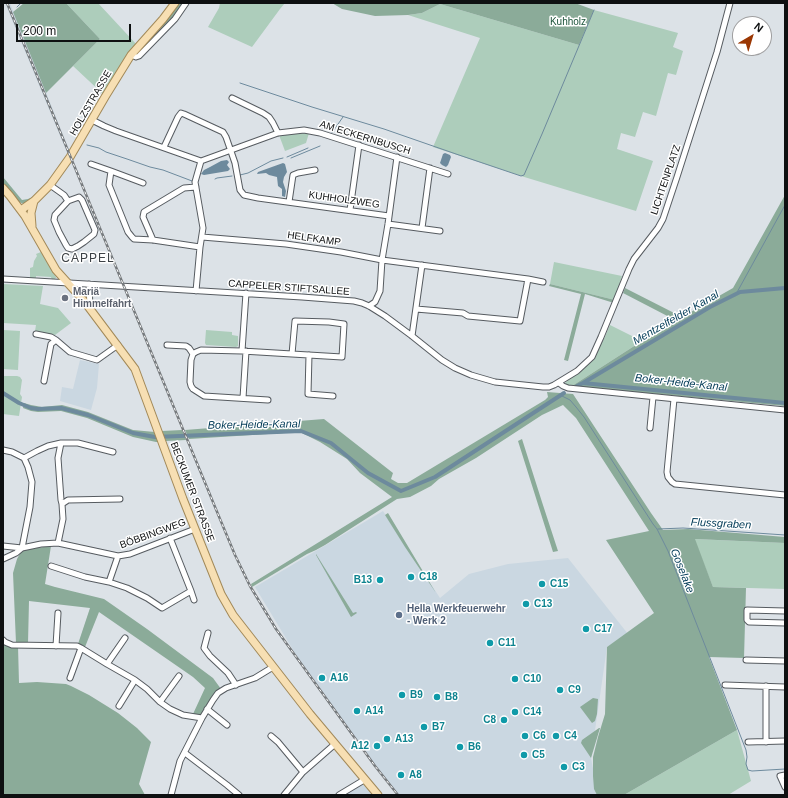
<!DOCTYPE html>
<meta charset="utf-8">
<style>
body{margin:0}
#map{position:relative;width:788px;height:798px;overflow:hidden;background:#dce2e7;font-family:Helvetica,sans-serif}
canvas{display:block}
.frame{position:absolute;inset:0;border:4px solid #0e1011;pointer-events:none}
.north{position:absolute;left:732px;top:16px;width:40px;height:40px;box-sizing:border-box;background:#fff;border:1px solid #9f9fa0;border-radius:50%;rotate:38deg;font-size:11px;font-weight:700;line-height:16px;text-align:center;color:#0e1011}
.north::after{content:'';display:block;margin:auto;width:14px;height:18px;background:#9b3703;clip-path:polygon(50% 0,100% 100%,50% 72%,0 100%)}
.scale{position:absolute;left:16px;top:24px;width:115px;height:18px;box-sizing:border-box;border:2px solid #0e1011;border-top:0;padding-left:5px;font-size:12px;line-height:14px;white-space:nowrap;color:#0e1011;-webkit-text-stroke:3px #fff;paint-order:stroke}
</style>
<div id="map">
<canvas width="788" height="798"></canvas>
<div class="frame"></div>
<div class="north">N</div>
<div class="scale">200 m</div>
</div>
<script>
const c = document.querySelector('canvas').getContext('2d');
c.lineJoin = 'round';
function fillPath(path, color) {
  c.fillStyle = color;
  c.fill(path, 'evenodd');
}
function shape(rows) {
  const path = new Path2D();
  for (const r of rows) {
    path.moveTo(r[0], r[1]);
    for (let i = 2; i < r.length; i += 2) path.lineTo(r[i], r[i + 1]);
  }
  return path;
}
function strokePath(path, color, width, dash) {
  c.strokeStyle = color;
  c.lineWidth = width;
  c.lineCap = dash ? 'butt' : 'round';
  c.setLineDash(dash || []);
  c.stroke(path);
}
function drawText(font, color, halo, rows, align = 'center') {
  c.font = font + ' Helvetica,sans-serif';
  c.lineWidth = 3;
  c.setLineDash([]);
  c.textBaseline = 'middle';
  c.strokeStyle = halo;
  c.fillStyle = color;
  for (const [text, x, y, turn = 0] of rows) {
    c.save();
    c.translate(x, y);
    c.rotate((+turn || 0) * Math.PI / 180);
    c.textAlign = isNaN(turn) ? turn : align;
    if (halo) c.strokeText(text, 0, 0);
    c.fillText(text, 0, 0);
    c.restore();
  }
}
fillPath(shape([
 [5,3,10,3,70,152,68,155],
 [80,360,99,364,97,388,91,410,60,401,62,387,73,389],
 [383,511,440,598,469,574,508,564,568,558,628,634,607,647,591,758,598,795,399,795,380,774,307,673,255,587],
 [362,784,364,785,372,795,345,795]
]), '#cad7e1');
fillPath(shape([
 [66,3,98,3,137,45,104,95,73,66,100,39],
 [220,3,285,3,280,9,252,47,208,27,219,8],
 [440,4,579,45,594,10,678,33,673,47,683,51,676,75,668,73,656,116,643,112,635,137,621,133,617,149,653,161,636,211,521,176,433,147,480,38,408,15,422,13],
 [297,132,309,133,306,143,285,151,279,135],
 [41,252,56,277,56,278,53,280,52,280,51,277,36,276,36,279,30,279,30,268,33,267,34,261,37,256,36,254],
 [554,262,622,276,615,300,550,284],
 [3,284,43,286,40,304,58,308,71,323,55,335,35,331,36,325,3,323],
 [610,325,642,341,572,386,568,386,565,383,590,361,603,341],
 [3,330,20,331,18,370,3,369],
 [206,330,232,332,232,335,238,336,238,346,236,347,206,345,205,343],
 [3,376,17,376,20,377,22,380,20,394,22,397,19,416,3,414],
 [694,539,785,543,785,589,713,587],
 [737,730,751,781,728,795,624,795]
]), '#adcdbb');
fillPath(shape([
 [24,3,66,3,100,39,46,93,13,12],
 [179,3,185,3,174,18,139,53,137,53,165,21],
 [332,3,575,3,594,10,579,45,440,4,422,13,408,15,375,16,342,9],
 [3,177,22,200,28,199,37,195,29,201,24,204,19,202,3,183],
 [785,195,785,406,572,386,642,341,677,321,623,293,625,288,682,317,733,288],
 [550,284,615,300,614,303,585,294,568,361,564,360,581,294,549,286],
 [547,392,573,394,651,513,663,530,688,529,785,537,785,543,695,539,713,587,746,588,744,658,709,657,737,730,624,795,597,795,594,789,593,776,593,757,598,737,605,714,607,647,654,613,606,540,649,531,576,418,563,405,542,415,476,458,439,479,431,486,410,497,397,499,325,545,316,550,307,554,252,587,251,584,392,497,360,473,347,459,320,442,300,432,189,439,185,430,324,419,393,473,391,479,398,483,407,483,545,400,548,397],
 [24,403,31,405,42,407,62,405,88,412,133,430,155,432,159,442,156,442,133,437,87,418,61,411,38,412,31,411,23,408],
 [182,430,186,440,166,441,162,431],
 [522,439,542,502,558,551,553,552,518,441],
 [388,513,436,593,405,547,385,515],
 [51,546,45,584,55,587,104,599,147,629,213,678,221,689,202,715,193,714,205,688,193,677,99,612,85,647,78,644,90,608,29,601,28,643,16,643,13,573,17,559,22,550],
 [316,554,353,613,356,612,357,613,351,617,316,555],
 [3,640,18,646,19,683,37,682,66,684,71,686,89,695,118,713,137,728,151,742,139,784,145,795,3,795],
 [593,698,598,699,597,714,595,721,592,723,580,707],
 [599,728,600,728,591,758,581,743,582,740]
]), '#8bab99');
fillPath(shape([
 [445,153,450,155,451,157,448,165,446,167,442,165,440,163,443,154],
 [227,160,229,162,227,165,230,169,228,171,204,175,201,174,204,170,210,167,221,161],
 [283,163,285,164,287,172,284,177,283,182,286,191,285,197,282,196,282,189,278,186,277,177,269,175,266,173,257,174,258,172]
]), '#6d8a9d');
strokePath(shape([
 [17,7,21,3],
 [240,83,312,107,384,129,456,154,521,176,524,175,542,134,594,10],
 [331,134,343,117],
 [87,145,99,148,106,152,127,159,150,167,163,170,192,181],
 [287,157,308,148],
 [291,158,320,146],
 [240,175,248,173,271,161,283,158],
 [215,179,217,178,232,176],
 [735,296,785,205],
 [560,395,570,400,576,407,584,417,653,524,657,529,668,551,746,750,747,757,746,764,748,770,752,771,785,769],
 [658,529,683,528,785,535]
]), '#6d8a9d', 1);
strokePath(shape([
 [583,383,710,307,740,292,785,288],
 [577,386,583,383,785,403],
 [3,393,19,403,31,408,38,409,61,408,88,415,133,433,155,437,301,431,331,443,368,473,401,491,435,477,564,393]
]), '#6d8a9d', 4);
const minor = shape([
 [131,55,136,57,139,56,175,19,186,3],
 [232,98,263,113,269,117,273,123,278,133],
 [92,120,104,126,116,131,201,161,278,133,304,130,320,133,448,174],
 [164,147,178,117,181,113,184,114,223,132,226,137,235,163,240,190,244,195,258,198,389,216],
 [91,164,111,171],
 [143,183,111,171,109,185,128,232,132,237,134,239,153,240,200,247],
 [50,185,64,195,68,201,79,197,82,200,95,230,94,234,84,242,78,246,72,249,68,248,66,245,59,232,54,220,55,215,68,201],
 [289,202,293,175,298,173,315,170],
 [350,210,359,145],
 [388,224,440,231],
 [422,228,430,168],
 [202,237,286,244,341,252,382,260,528,279,520,321,468,316,463,313,416,309],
 [153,240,143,217,144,212,184,188,196,187],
 [3,279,302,297,354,301,362,303,369,306,385,316,412,336,442,360,455,368,471,375,495,382,543,387,549,387,554,385,577,371,592,357,601,337,629,269,634,259,658,228,663,219,677,177,717,52,730,3],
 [528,279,543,282],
 [89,284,90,308],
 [196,291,200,247,203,228,195,182,201,161],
 [246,293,242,351,201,350,196,352,193,354,191,360,190,382,191,386,193,389,204,396,268,400],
 [369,306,375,302,380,291,382,260,388,224,397,157],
 [36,334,51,337,56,340],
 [412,336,422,265],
 [167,345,186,346,189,348,193,354],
 [242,351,342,357,344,324,329,322,295,321,292,354],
 [309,355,308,394,333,396],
 [44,381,51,344,56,340,70,352,97,360,118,345],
 [559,383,563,386,568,388,785,410],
 [243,398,246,351],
 [674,399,667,472,668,477,672,482,675,484,785,495],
 [650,428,653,397],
 [61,443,58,458,61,500,62,504],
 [3,450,12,452,24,458,28,467,32,482,30,507,22,548],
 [24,458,37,451,48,446,61,443,78,443,113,452],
 [58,543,63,519,62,504,68,500,120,499],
 [3,546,22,548,41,544,58,543,118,556,130,554,195,529],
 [118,556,109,582,127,588,147,598,162,608,191,591,170,538],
 [3,559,16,553,22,548],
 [51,566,85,577,109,582],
 [191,591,194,600],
 [785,611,747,610,747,620,749,622,785,623],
 [208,633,204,648,210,656,228,673,236,685],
 [3,640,5,642,12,645,77,646,81,648,107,664,135,680,147,689,160,702,170,709,183,715,202,718],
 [56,646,58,613],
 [746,660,785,661],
 [107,664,125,638],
 [70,678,81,648],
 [725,685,785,687],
 [766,686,766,742],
 [160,702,179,676],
 [119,706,135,680],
 [207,709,227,725],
 [271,736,278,742,303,772],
 [748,742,785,741],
 [185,753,227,785,239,795],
 [785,775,780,776,785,787],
 [171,795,180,761,202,718,213,700,218,693,226,688,255,678,273,667],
 [284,795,303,772,335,744],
 [339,795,364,780]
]);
const major = shape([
 [3,188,10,196,25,216,56,270,84,301,135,369,183,499,221,594,233,615,310,714,378,795],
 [21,210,34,201,50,185,70,157,105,97,131,55,163,19,175,3],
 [32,226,31,213,34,201]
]);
strokePath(minor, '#565b60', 7);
strokePath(major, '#a28959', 9);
strokePath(minor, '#fff', 5);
strokePath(major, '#f7dfb3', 7);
const rail = shape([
 [7,3,220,519,235,555,250,586,276,629,375,766,398,795]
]);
strokePath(rail, '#767a7d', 2.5);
strokePath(rail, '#fff', 1, [3]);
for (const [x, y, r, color] of [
 [65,298,4,"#6b7280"],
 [411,577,4,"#0f9aa8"],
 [380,580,4,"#0f9aa8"],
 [542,584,4,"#0f9aa8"],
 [526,604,4,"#0f9aa8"],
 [399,615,4,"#5c6f8a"],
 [586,629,4,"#0f9aa8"],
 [490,643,4,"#0f9aa8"],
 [322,678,4,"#0f9aa8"],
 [515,679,4,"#0f9aa8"],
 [560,690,4,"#0f9aa8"],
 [402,695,4,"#0f9aa8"],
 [437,697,4,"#0f9aa8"],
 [357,711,4,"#0f9aa8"],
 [515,712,4,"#0f9aa8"],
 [504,720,4,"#0f9aa8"],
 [424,727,4,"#0f9aa8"],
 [525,736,4,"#0f9aa8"],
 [556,736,4,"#0f9aa8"],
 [387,739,4,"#0f9aa8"],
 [377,746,4,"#0f9aa8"],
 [460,747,4,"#0f9aa8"],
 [524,755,4,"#0f9aa8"],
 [564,767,4,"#0f9aa8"],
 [401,775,4,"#0f9aa8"]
]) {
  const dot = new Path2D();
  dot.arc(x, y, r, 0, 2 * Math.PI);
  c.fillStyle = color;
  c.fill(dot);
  strokePath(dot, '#fff', 1.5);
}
drawText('10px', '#1b5339', '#fff', [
 ["Kuhholz",568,22]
]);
drawText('10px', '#0e1011', '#fff', [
 ["HOLZSTRASSE",91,103,-60],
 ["AM ECKERNBUSCH",365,138,17],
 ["LICHTENPLATZ",666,180,-71],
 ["KUHHOLZWEG",344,200,8],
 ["HELFKAMP",314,239,8],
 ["CAPPELER STIFTSALLEE",289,288,4],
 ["BECKUMER STRASSE",192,492,69],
 ["BÖBBINGWEG",153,534,-20]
]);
drawText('bold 10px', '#5b616d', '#fff', [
 ["Mariä",73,292],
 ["Himmelfahrt",73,304]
], 'left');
drawText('bold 10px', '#0d838f', '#fff', [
 ["C18",419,577],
 ["B13",372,580,"right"],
 ["C15",550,584],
 ["C13",534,604],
 ["C17",594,629],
 ["C11",498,643],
 ["A16",330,678],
 ["C10",523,679],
 ["C9",568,690],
 ["B9",410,695],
 ["B8",445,697],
 ["A14",365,711],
 ["C14",523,712],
 ["C8",496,720,"right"],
 ["B7",432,727],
 ["C6",533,736],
 ["C4",564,736],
 ["A13",395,739],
 ["A12",369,746,"right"],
 ["B6",468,747],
 ["C5",532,755],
 ["C3",572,767],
 ["A8",409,775]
], 'left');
drawText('bold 10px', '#4e5e75', '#fff', [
 ["Hella Werkfeuerwehr",407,609],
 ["- Werk 2",407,621]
], 'left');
drawText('italic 11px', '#003a56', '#fff', [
 ["Mentzelfelder Kanal",676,318,-30],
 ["Boker-Heide-Kanal",681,383,6],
 ["Boker-Heide-Kanal",254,425,-1],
 ["Flussgraben",721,524,3],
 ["Goselake",682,571,68]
]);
c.letterSpacing = '1px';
drawText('12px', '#3d4246', '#fff', [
 ["CAPPEL",88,259]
]);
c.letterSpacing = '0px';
</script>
